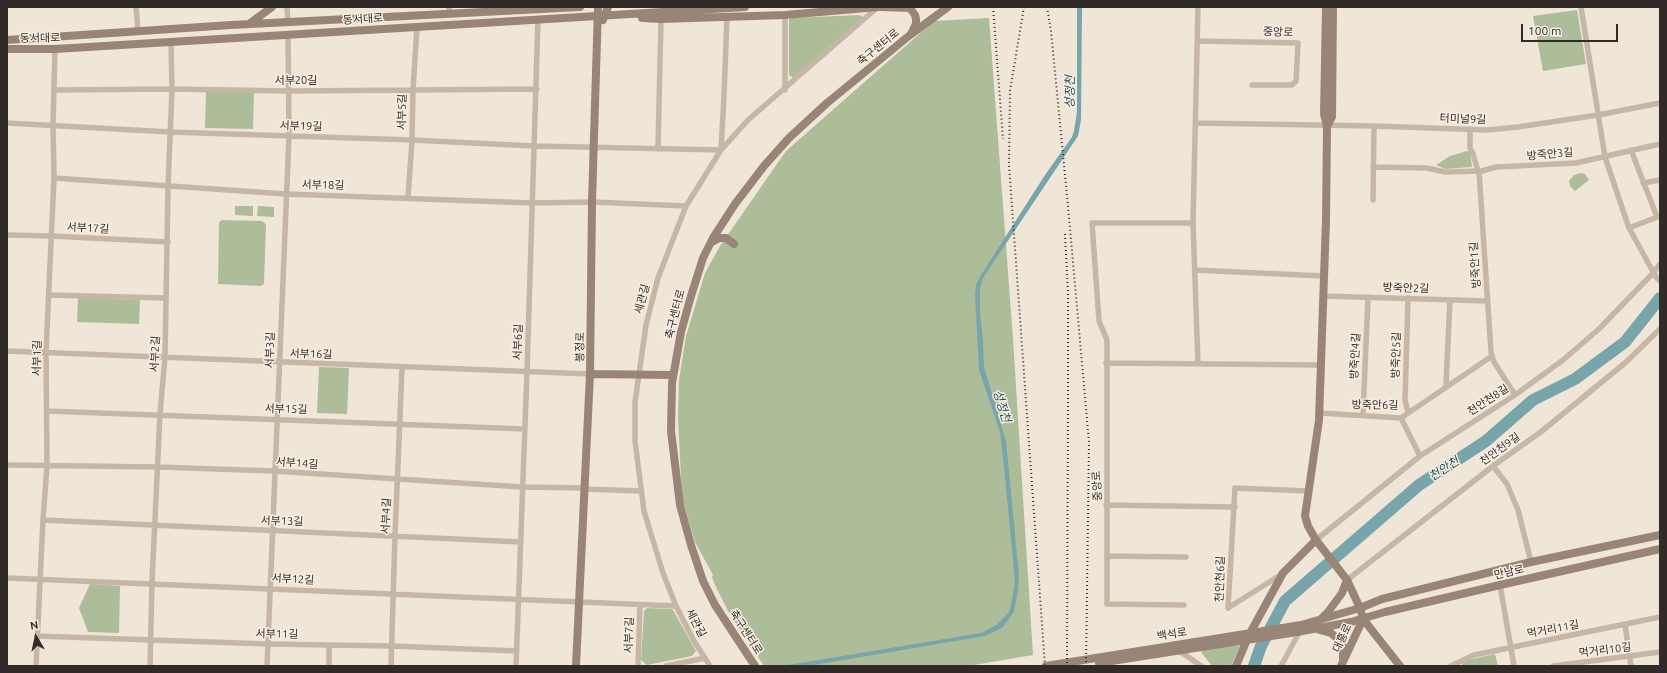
<!DOCTYPE html>
<meta charset="utf-8">
<style>
body{margin:0}
#map{position:relative;width:1667px;height:673px;overflow:hidden;background:#efe6d8;font-family:Ubuntu,sans-serif}
canvas{display:block}
.frame{position:absolute;inset:0;border:8px solid #322a26;pointer-events:none}
.north{position:absolute;left:16px;top:617px;width:40px;height:40px;-webkit-text-stroke:3px #f7efe3;paint-order:stroke;rotate:351deg;font-size:11px;font-weight:700;line-height:16px;text-align:center;color:#322a26}
.north::after{content:'';display:block;margin:auto;width:14px;height:18px;background:#322a26;clip-path:polygon(50% 0,100% 100%,50% 72%,0 100%)}
.scale{position:absolute;left:1521px;top:24px;width:97px;height:18px;box-sizing:border-box;border:2px solid #322a26;border-top:0;padding-left:5px;font-size:12px;line-height:14px;white-space:nowrap;color:#322a26;-webkit-text-stroke:3px #f7efe3;paint-order:stroke}
</style>
<div id="map">
<canvas width="1667" height="673"></canvas>
<div class="frame"></div>
<div class="north">N</div>
<div class="scale">100 m</div>
</div>
<script>
const c = document.querySelector('canvas').getContext('2d');
c.lineJoin = 'round';
function fillPath(path, color) {
  c.fillStyle = color;
  c.fill(path, 'evenodd');
}
function shape(rows) {
  const path = new Path2D();
  for (const r of rows) {
    path.moveTo(r[0], r[1]);
    for (let i = 2; i < r.length; i += 2) path.lineTo(r[i], r[i + 1]);
  }
  return path;
}
function strokePath(path, color, width, dash) {
  c.strokeStyle = color;
  c.lineWidth = width;
  c.lineCap = dash ? 'butt' : 'round';
  c.setLineDash(dash || []);
  c.stroke(path);
}
function drawText(font, color, halo, rows, align = 'center') {
  c.font = font + ' Ubuntu,"Noto Sans KR",sans-serif';
  c.lineWidth = 3;
  c.setLineDash([]);
  c.textBaseline = 'middle';
  c.strokeStyle = halo;
  c.fillStyle = color;
  for (const [text, x, y, turn = 0] of rows) {
    c.save();
    c.translate(x, y);
    c.rotate((+turn || 0) * Math.PI / 180);
    c.textAlign = isNaN(turn) ? turn : align;
    if (halo) c.strokeText(text, 0, 0);
    c.fillText(text, 0, 0);
    c.restore();
  }
}
fillPath(shape([
 [1577,10,1586,64,1543,71,1533,16],
 [859,15,862,16,862,19,793,78,789,75,789,19,792,18],
 [989,18,1013,339,1033,655,968,666,764,666,728,611,715,585,712,577,713,575,695,542,682,497,678,418,679,380,686,336,705,273,720,246,786,151,934,21],
 [206,91,254,92,253,129,205,128],
 [1467,151,1470,152,1472,167,1445,169,1436,165,1450,156],
 [1580,173,1585,174,1589,180,1575,191,1570,186,1569,181,1574,175],
 [235,206,253,206,253,216,235,215],
 [258,206,274,207,274,217,257,216],
 [222,220,262,221,266,224,264,283,263,285,260,286,218,284,219,222],
 [78,298,140,300,139,324,77,322],
 [319,367,349,368,347,414,317,413],
 [90,584,120,586,119,633,88,632,79,608],
 [647,608,671,609,673,610,696,651,692,656,647,665,641,660,644,611],
 [1238,645,1240,646,1231,666,1212,666,1201,652,1205,649],
 [1495,654,1498,666,1463,666,1462,664,1468,660]
]), '#aebd99');
fillPath(shape([
 [1077,7,1082,7,1081,120,1078,136,983,278,980,289,980,313,983,340,984,367,1006,441,1019,576,1018,590,1014,612,1002,628,985,636,808,666,782,666,981,633,996,625,1009,612,1012,600,1015,581,1004,467,1000,432,979,370,975,295,976,284,981,275,1045,175,1072,137,1074,131,1077,112]
]), '#78a5aa');
strokePath(shape([
 [1254,666,1261,646,1285,601,1419,485,1486,441,1533,400,1575,379,1625,342,1660,298]
]), '#78a5aa', 12);
strokePath(shape([
 [136,7,138,31],
 [287,7,288,23],
 [449,7,449,13],
 [1198,7,1193,223,1198,364],
 [1581,7,1605,157,1629,228,1656,277,1660,281],
 [1198,41,1298,43,1296,81,1292,85,1252,85],
 [55,90,172,89,288,91,537,89],
 [785,90,785,15],
 [7,123,170,132,412,140,535,146,721,150,724,96,727,17],
 [1197,123,1374,126,1487,130,1518,127,1598,115,1660,103],
 [1470,129,1470,148,1473,154,1477,168,1479,171,1491,352,1494,362,1515,395],
 [658,149,661,19],
 [1631,150,1657,217],
 [1373,167,1427,168,1445,172,1482,171,1496,167,1576,163,1660,144],
 [54,178,286,194,532,203,592,202,686,206],
 [1643,183,1660,180],
 [408,198,412,140,413,90,417,27],
 [1373,200,1374,126],
 [1629,228,1660,216],
 [7,235,52,236,168,242],
 [1195,270,1323,276],
 [49,295,166,298],
 [1323,296,1487,301],
 [1408,298,1405,400,1408,412],
 [7,351,590,374],
 [1106,363,1320,365],
 [1446,386,1450,300],
 [47,411,525,429],
 [1320,413,1401,418,1492,356],
 [1363,415,1368,297],
 [1401,418,1420,456],
 [7,465,158,467,274,471,522,487,585,488],
 [1493,466,1507,484,1518,510,1531,562],
 [584,489,641,491],
 [1106,505,1235,507],
 [43,520,521,542],
 [1316,540,1420,456,1515,395,1563,360,1599,329,1654,272,1660,264],
 [1107,556,1186,557],
 [7,578,676,606],
 [1347,580,1493,466,1542,431,1625,363,1660,329],
 [1500,585,1514,666],
 [1184,605,1107,604,1107,340,1099,321,1092,223,1193,223],
 [1228,608,1235,488,1308,491],
 [1228,608,1282,574],
 [1625,625,1631,666],
 [37,636,268,644,392,646,517,651],
 [1178,651,1184,654,1201,666],
 [36,666,43,520,47,465,46,352,54,178,53,125,55,49],
 [150,666,152,582,160,414,165,357,168,187,172,89,171,42],
 [267,666,289,136,288,34],
 [329,666,329,645],
 [391,666,395,536,402,368],
 [516,666,527,372,538,19],
 [638,666,640,605],
 [666,666,705,658],
 [710,666,694,641,676,606,663,573,644,511,635,441,635,402,646,325,658,278,686,206,721,150,748,120,878,7],
 [1281,666,1300,631],
 [1451,666,1474,655,1660,617],
 [1553,666,1660,652]
]), '#c6b6a5', 5.5);
strokePath(shape([
 [880,7,910,8,915,15,916,19,916,24,912,32],
 [1326,7,1324,114,1327,126,1326,220,1319,420,1305,516,1308,526,1316,540,1347,580,1360,608,1363,619,1400,666],
 [642,18,661,19,785,15,878,7],
 [603,20,608,7],
 [249,24,272,7],
 [7,40,231,25,580,7],
 [7,49,55,49,745,7],
 [1327,126,1332,117,1333,7],
 [712,242,719,238,726,238,734,244],
 [590,374,673,375],
 [1321,619,1328,612,1342,593,1347,580],
 [1320,630,1331,633,1339,640,1343,647,1343,660],
 [1099,663,1297,632,1351,622,1385,612,1500,585,1660,549],
 [576,666,590,374,592,202,598,7],
 [755,666,715,605,703,581,691,545,680,505,671,431,672,383,681,332,691,296,703,258,713,238,735,204,764,166,789,138,827,103,910,35,948,7],
 [1046,666,1301,625,1360,608,1382,599,1531,562,1660,535],
 [1236,666,1249,635,1283,573,1316,540],
 [1341,666,1363,619]
]), '#998576', 8);
strokePath(shape([
 [993,7,1003,139],
 [1024,7,1010,91,1009,165,1045,666],
 [1047,7,1051,31,1068,206,1089,442,1086,666],
 [1065,234,1068,293,1068,395,1067,666]
]), '#322a26', 2, [1, 3]);
drawText('11px', '#322a26', '#f7efe3', [
 ["동서대로",363,19,-4],
 ["중앙로",1278,32,2],
 ["동서대로",40,38,-1],
 ["축구센터로",878,47,-39],
 ["서부20길",296,80],
 ["서부5길",402,112,-89],
 ["터미널9길",1463,119,2],
 ["서부19길",301,126,2],
 ["방죽안3길",1550,154,-5],
 ["서부18길",323,185,1],
 ["서부17길",88,228,3],
 ["방죽안1길",1475,265,-94],
 ["방죽안2길",1406,288,2],
 ["세관길",642,299,-75],
 ["축구센터로",675,314,-76],
 ["서부6길",518,342,-88],
 ["봉정로",580,347,-89],
 ["서부3길",270,350,-88],
 ["서부2길",155,354,-87],
 ["서부16길",311,354,2],
 ["방죽안5길",1396,355,-88],
 ["방죽안4길",1355,356,-87],
 ["서부1길",37,358,-89],
 ["천안천8길",1488,400,-33],
 ["방죽안6길",1375,405,1],
 ["서부15길",286,409,2],
 ["천안천9길",1500,449,-36],
 ["서부14길",297,463,4],
 ["중앙로",1097,486,-93],
 ["서부4길",386,516,-87],
 ["서부13길",282,521,2],
 ["만남로",1509,572,-13],
 ["서부12길",293,579,3],
 ["천안천6길",1220,579,-88],
 ["세관길",696,623,62],
 ["먹거리11길",1553,629,-11],
 ["축구센터로",746,632,57],
 ["서부11길",277,634,1],
 ["백석로",1172,634,-9],
 ["서부7길",629,635,-88],
 ["대흥로",1342,638,-65],
 ["먹거리10길",1605,650,-7]
]);
drawText('italic 12px', '#1e4a51', '#f7efe3', [
 ["성정천",1070,92,-89],
 ["성정천",1002,406,73],
 ["천안천",1444,469,-33]
]);
</script>
